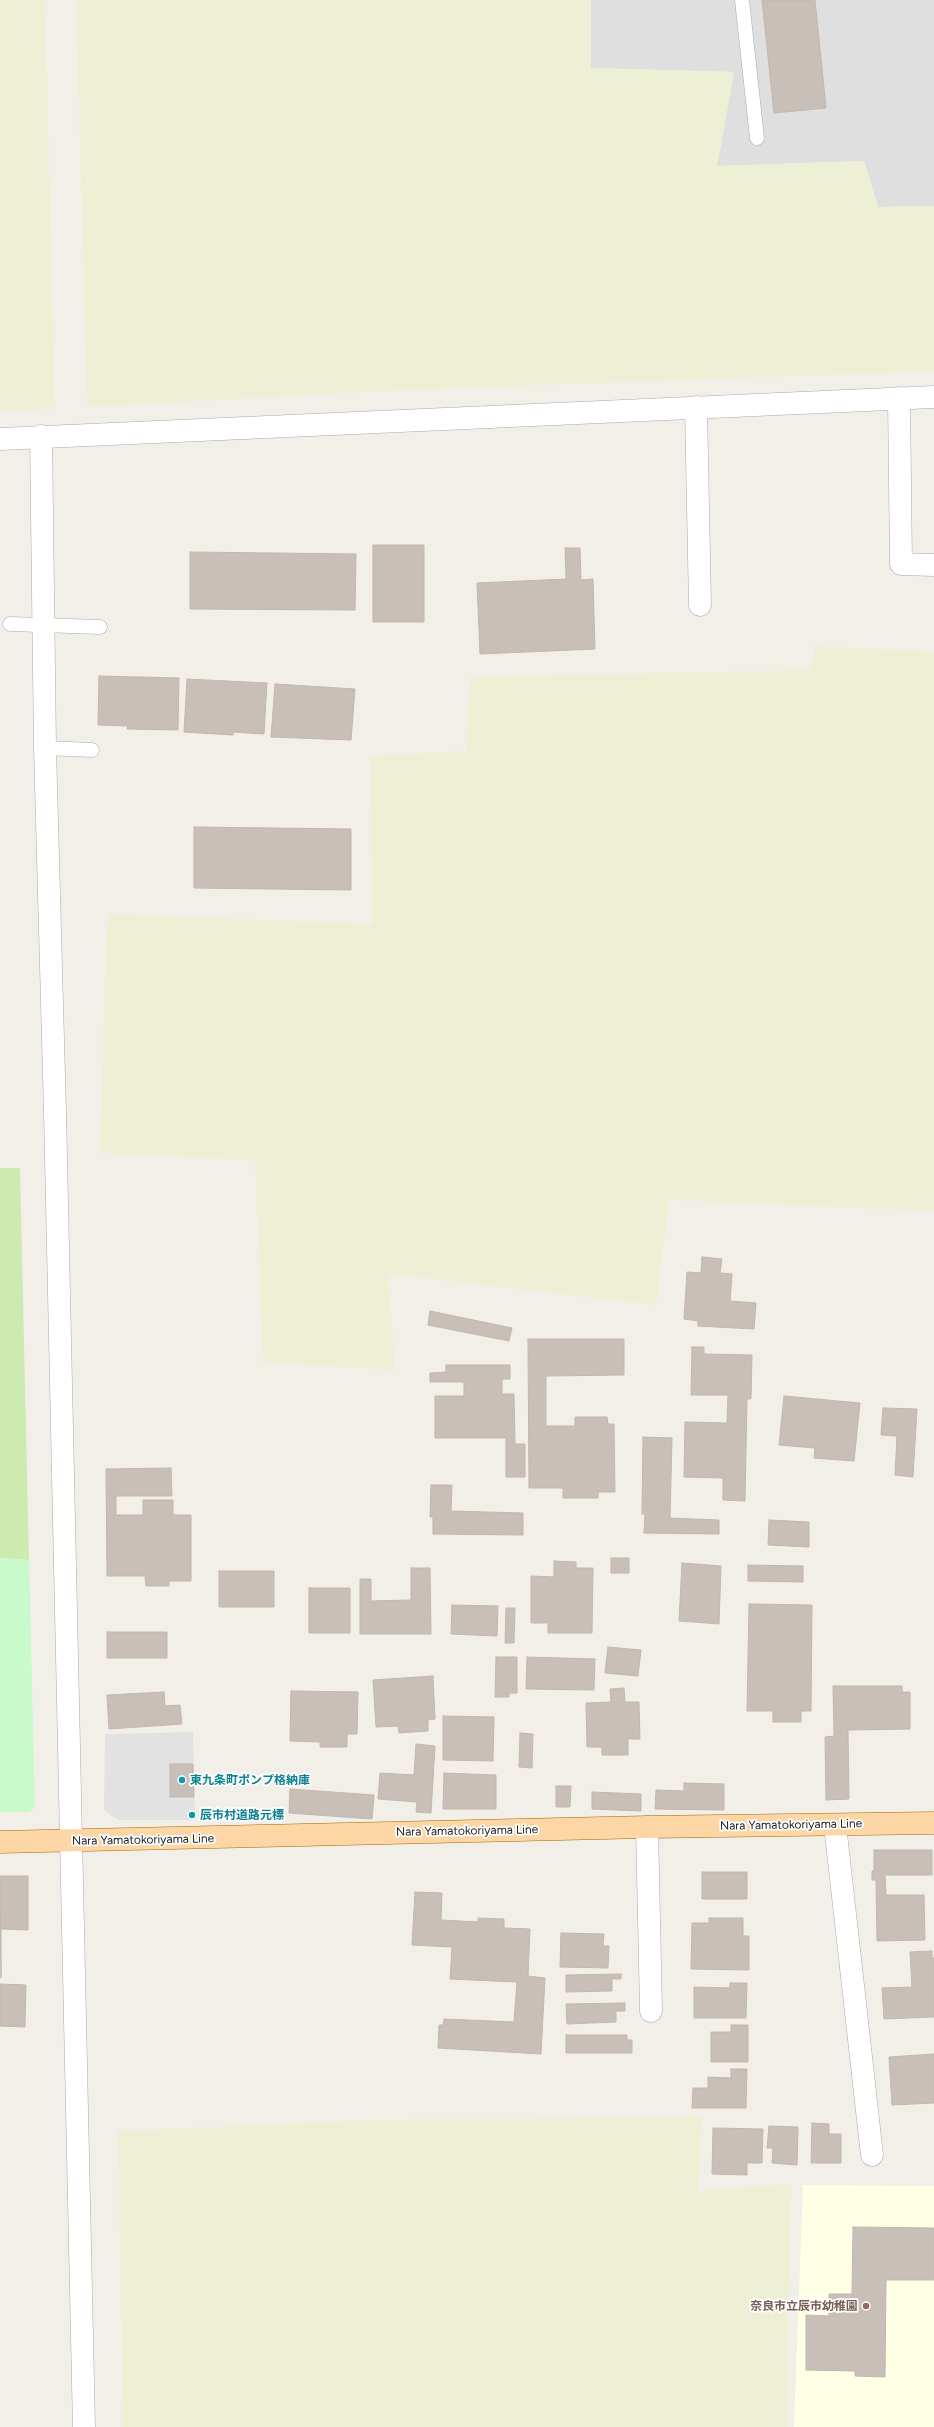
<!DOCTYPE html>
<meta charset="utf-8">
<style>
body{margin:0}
canvas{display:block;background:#f2efe9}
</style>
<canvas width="934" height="2427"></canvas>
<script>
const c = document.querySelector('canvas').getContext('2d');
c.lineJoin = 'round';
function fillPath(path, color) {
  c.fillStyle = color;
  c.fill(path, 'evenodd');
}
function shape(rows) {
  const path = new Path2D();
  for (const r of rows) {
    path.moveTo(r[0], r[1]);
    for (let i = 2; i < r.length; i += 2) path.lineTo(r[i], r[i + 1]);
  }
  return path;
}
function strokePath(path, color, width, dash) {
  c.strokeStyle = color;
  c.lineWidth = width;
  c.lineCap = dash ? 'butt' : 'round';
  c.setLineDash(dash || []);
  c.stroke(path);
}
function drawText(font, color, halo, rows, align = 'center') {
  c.font = font + ' Figtree,"Noto Sans JP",sans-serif';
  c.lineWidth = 3.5;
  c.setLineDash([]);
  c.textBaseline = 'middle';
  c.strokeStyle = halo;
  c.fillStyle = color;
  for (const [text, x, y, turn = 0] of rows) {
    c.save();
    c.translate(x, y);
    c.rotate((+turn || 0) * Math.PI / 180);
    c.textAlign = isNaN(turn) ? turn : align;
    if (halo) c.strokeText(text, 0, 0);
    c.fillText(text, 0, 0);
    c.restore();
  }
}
fillPath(shape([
 [591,0,934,0,934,206,878,207,864,161,717,166,734,72,591,68]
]), '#e0dfdf');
fillPath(shape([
 [803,2185,934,2186,934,2427,794,2427]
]), '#ffffe5');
fillPath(shape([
 [0,0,45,0,55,409,0,411],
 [76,0,591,0,591,68,734,72,717,166,864,161,878,207,934,206,934,371,404,390,87,407],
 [815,646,934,652,934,1211,669,1200,656,1305,388,1274,395,1370,263,1362,255,1160,100,1153,107,914,372,924,370,756,466,751,470,677,811,670],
 [702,2117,698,2191,791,2184,787,2427,123,2427,118,2131,377,2120]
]), '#eef0d5');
fillPath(shape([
 [0,1168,20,1168,29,1560,0,1558]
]), '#cdebb0');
fillPath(shape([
 [0,1558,29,1560,35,1807,29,1812,0,1812]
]), '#c8facc');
fillPath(shape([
 [193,1732,195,1820,118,1820,104,1810,105,1734]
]), '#e2e2e2');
const building = shape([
 [762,0,815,0,826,108,774,113,762,0],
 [373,545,424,545,424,622,373,622,373,545],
 [565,548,580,548,581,580,593,579,595,649,480,654,477,583,566,579,565,548],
 [190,552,356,554,355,610,190,609,190,552],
 [99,676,179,678,178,730,127,729,128,726,98,725,99,676],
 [187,679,267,683,264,734,233,732,233,735,184,732,187,679],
 [275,684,355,689,351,740,271,737,275,684],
 [194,827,351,829,351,890,194,888,194,827],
 [702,1257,722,1259,720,1273,732,1274,730,1301,756,1303,754,1329,698,1326,698,1321,684,1319,687,1272,701,1273,702,1257],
 [430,1311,512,1328,509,1341,428,1325,430,1311],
 [528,1339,624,1339,624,1375,546,1376,546,1426,575,1426,575,1417,607,1417,608,1424,614,1424,615,1492,598,1492,598,1498,563,1498,563,1488,529,1488,528,1339],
 [692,1347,704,1347,704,1354,752,1355,751,1399,747,1399,745,1501,723,1500,723,1478,684,1477,685,1422,727,1423,728,1395,691,1395,692,1347],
 [446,1365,510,1365,510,1379,502,1379,502,1394,514,1394,515,1444,525,1444,525,1477,506,1477,506,1438,435,1438,435,1396,464,1396,464,1382,430,1382,430,1373,446,1372,446,1365],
 [784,1396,860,1403,854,1461,814,1458,815,1448,779,1445,784,1396],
 [883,1408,917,1409,913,1477,895,1475,897,1436,881,1435,883,1408],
 [643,1437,672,1438,670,1518,719,1520,719,1534,644,1533,645,1514,642,1514,643,1437],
 [171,1468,172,1496,116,1496,116,1515,143,1515,143,1500,173,1500,173,1515,191,1515,191,1581,169,1581,169,1586,146,1586,145,1576,107,1576,106,1469,171,1468],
 [431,1485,452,1485,451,1511,523,1513,523,1535,433,1534,433,1517,430,1517,431,1485],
 [769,1520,809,1522,809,1547,768,1545,769,1520],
 [611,1558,629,1558,629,1573,611,1573,611,1558],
 [554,1561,576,1562,576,1568,593,1568,592,1633,548,1633,548,1623,531,1623,531,1576,554,1577,554,1561],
 [682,1563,721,1566,719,1624,679,1621,682,1563],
 [748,1565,803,1566,803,1582,748,1581,748,1565],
 [411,1568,430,1568,431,1634,360,1634,360,1579,371,1579,371,1601,411,1600,411,1568],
 [219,1571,274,1571,274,1607,219,1607,219,1571],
 [309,1588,350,1588,350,1633,309,1633,309,1588],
 [749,1604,812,1605,811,1711,801,1711,801,1722,773,1722,773,1711,747,1711,749,1604],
 [452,1605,498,1606,497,1636,451,1634,452,1605],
 [506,1608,515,1608,514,1643,505,1643,506,1608],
 [107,1632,167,1632,167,1658,107,1658,107,1632],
 [608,1647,641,1650,638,1676,605,1673,608,1647],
 [496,1657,517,1657,517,1693,509,1693,509,1697,495,1697,496,1657],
 [527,1657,595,1659,594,1690,526,1689,527,1657],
 [433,1676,435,1719,428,1720,428,1731,399,1733,398,1726,376,1727,373,1680,433,1676],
 [833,1686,902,1686,902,1692,910,1692,910,1729,848,1730,849,1799,826,1800,825,1737,834,1736,833,1686],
 [624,1688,625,1702,639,1702,640,1739,628,1739,628,1755,602,1755,602,1747,587,1747,586,1703,611,1702,610,1689,624,1688],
 [291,1691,358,1692,357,1734,347,1734,347,1747,320,1747,320,1742,290,1741,291,1691],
 [164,1692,165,1706,180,1705,182,1724,109,1729,107,1695,164,1692],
 [443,1716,494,1717,493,1761,443,1760,443,1716],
 [520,1733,533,1734,532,1768,519,1767,520,1733],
 [416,1744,435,1746,431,1813,416,1812,417,1802,378,1799,380,1773,414,1775,416,1744],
 [170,1764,193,1764,194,1797,170,1797,170,1764],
 [444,1773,496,1775,496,1809,443,1809,444,1773],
 [684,1783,724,1784,724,1810,655,1809,656,1790,684,1791,684,1783],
 [556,1786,571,1786,570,1807,556,1807,556,1786],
 [290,1789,374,1795,372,1819,289,1813,290,1789],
 [592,1792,641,1794,641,1811,592,1809,592,1792],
 [874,1850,932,1850,932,1875,885,1875,886,1895,924,1895,925,1940,877,1941,876,1880,872,1880,872,1871,874,1871,874,1850],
 [702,1872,747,1872,747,1899,702,1899,702,1872],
 [0,1876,28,1876,28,1930,1,1929,1,1978,0,1876],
 [415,1892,442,1893,441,1920,478,1922,478,1918,504,1919,504,1928,530,1929,528,1976,545,1978,541,2054,438,2048,439,2025,443,2025,444,2019,514,2022,517,1982,450,1979,452,1947,412,1945,415,1892],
 [709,1918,743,1918,743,1936,749,1936,749,1970,691,1969,692,1923,709,1923,709,1918],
 [561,1933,604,1934,603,1946,609,1946,608,1968,560,1967,561,1933],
 [932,1951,932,1958,934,1958,934,2017,884,2019,882,1988,912,1987,910,1952,932,1951],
 [621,1974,621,1979,612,1979,612,1991,566,1992,566,1975,621,1974],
 [730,1983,747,1983,746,2018,694,2018,694,1987,730,1988,730,1983],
 [0,1984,26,1985,25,2027,0,2026,0,1984],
 [625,2003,625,2011,616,2011,616,2022,567,2024,566,2004,625,2003],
 [731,2025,748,2025,748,2062,711,2062,711,2032,731,2032,731,2025],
 [566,2035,627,2035,627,2040,632,2040,632,2053,566,2053,566,2035],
 [934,2054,934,2103,892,2105,889,2057,934,2054],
 [731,2069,747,2069,746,2108,692,2108,693,2088,708,2088,708,2077,731,2078,731,2069],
 [812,2123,829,2124,829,2134,841,2134,841,2163,811,2163,812,2123],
 [769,2126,798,2127,797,2165,772,2163,773,2148,767,2148,769,2126],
 [713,2128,763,2129,762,2163,747,2163,747,2175,712,2174,713,2128],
 [853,2227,934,2228,934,2280,886,2280,885,2377,855,2376,855,2371,806,2370,806,2315,829,2316,829,2294,852,2294,853,2227]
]);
fillPath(building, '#c7bfb8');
strokePath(building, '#c4b6ab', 1);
const lane = shape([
 [742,0,757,138],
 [10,624,100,627],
 [45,748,92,750]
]);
const street = shape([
 [899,398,901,564,934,565],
 [696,407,700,605],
 [41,436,45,748,55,1112,84,2427],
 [0,439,934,397],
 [835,1825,872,2155],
 [647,1827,651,2011]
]);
const primary = shape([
 [0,1842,647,1827,934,1823]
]);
strokePath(lane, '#a9a9a9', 15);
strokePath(street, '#a9a9a9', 23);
strokePath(primary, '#a06b00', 23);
strokePath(lane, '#fff', 14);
strokePath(street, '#fff', 22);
strokePath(primary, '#fcd6a4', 22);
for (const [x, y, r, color] of [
 [182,1780,4,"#0f9aa8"],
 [192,1815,4,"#0f9aa8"],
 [866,2306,4,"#8d6e63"]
]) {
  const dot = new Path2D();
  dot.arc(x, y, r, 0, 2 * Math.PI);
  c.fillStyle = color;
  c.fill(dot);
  strokePath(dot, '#fff', 1.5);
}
drawText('bold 12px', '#0d838f', '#fff', [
 ["東九条町ポンプ格納庫",190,1780],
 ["辰市村道路元標",200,1815]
], 'left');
drawText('12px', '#222', '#fff', [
 ["Nara Yamatokoriyama Line",791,1825,-1],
 ["Nara Yamatokoriyama Line",467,1831,-1],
 ["Nara Yamatokoriyama Line",143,1840,-1]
]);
drawText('bold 12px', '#785e54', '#fff', [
 ["奈良市立辰市幼稚園",858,2306]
], 'right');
</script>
